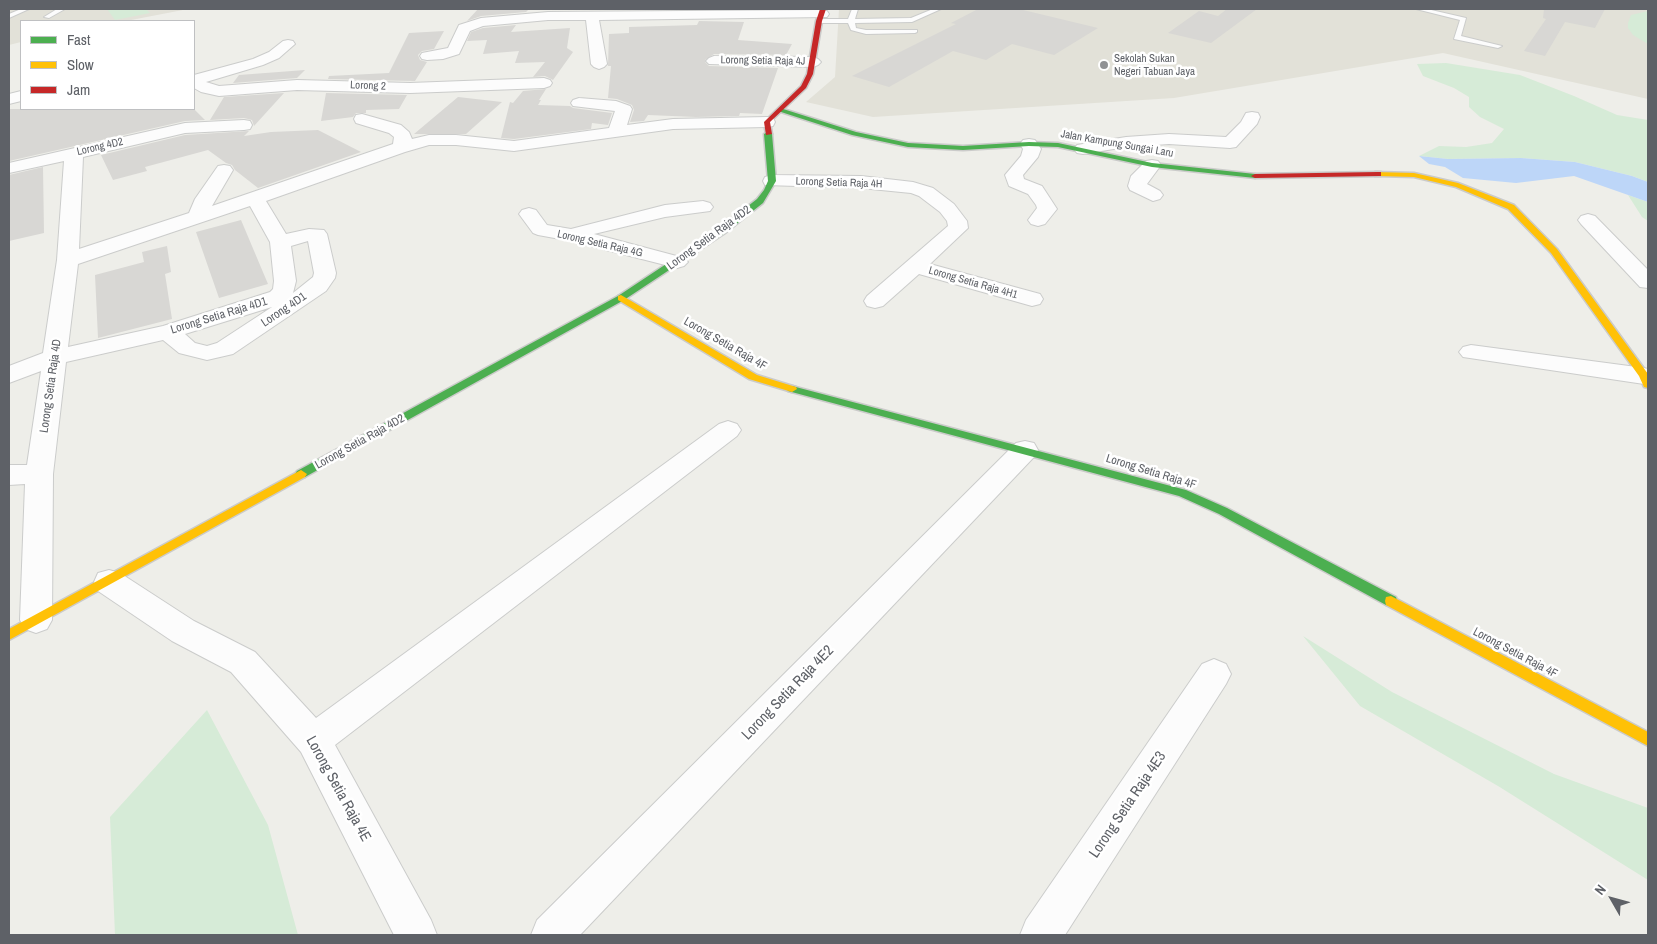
<!DOCTYPE html>
<style>
body{margin:0}
#map{position:relative;width:1657px;height:944px;overflow:hidden;background:#eeeee9;font-family:"Archivo Narrow",sans-serif}
canvas{display:block}
.frame{position:absolute;inset:0;border:10px solid #5e6167;pointer-events:none}
.legend{position:absolute;left:20px;top:20px;width:175px;height:90px;box-sizing:border-box;background:#fff;border:1px solid #bfc0c2;margin:0;padding:6px 9px;list-style:none;font-size:15px;color:#5e6167}
.legend li{display:flex;align-items:center;gap:10px;height:25px}
.legend b{width:25px;border:1px solid #bfc0c2}
.north{position:absolute;left:1587px;top:874px;width:50px;height:50px;-webkit-text-stroke:4px #fff;paint-order:stroke;rotate:308deg;font-size:14px;font-weight:700;line-height:20px;text-align:center;color:#5e6167}
.north::after{content:'';display:block;margin:auto;width:18px;height:22px;background:#5e6167;clip-path:polygon(50% 0,100% 100%,50% 72%,0 100%)}
</style>
<div id="map">
<canvas width="1657" height="944"></canvas>
<div class="frame"></div>
<ul class="legend">
<li><b style="height:6px;background:#4caf50"></b>Fast</li>
<li><b style="height:6px;background:#ffc107"></b>Slow</li>
<li><b style="height:6px;background:#c62828"></b>Jam</li>
</ul>
<div class="north">N</div>
</div>
<script>
const c = document.querySelector('canvas').getContext('2d');
c.lineJoin = 'round';
function fillPath(path, color) {
  c.fillStyle = color;
  c.fill(path, 'evenodd');
}
function shape(rows) {
  const path = new Path2D();
  for (const r of rows) {
    path.moveTo(r[0], r[1]);
    for (let i = 2; i < r.length; i += 2) path.lineTo(r[i], r[i + 1]);
  }
  return path;
}
function strokePath(path, color, width, dash) {
  c.strokeStyle = color;
  c.lineWidth = width;
  c.lineCap = dash ? 'butt' : 'round';
  c.setLineDash(dash || []);
  c.stroke(path);
}
function drawText(font, color, halo, rows, align = 'center') {
  c.font = font + ' "Archivo Narrow",sans-serif';
  c.lineWidth = 5;
  c.setLineDash([]);
  c.textBaseline = 'middle';
  c.strokeStyle = halo;
  c.fillStyle = color;
  for (const [text, x, y, turn = 0] of rows) {
    c.save();
    c.translate(x, y);
    c.rotate((+turn || 0) * Math.PI / 180);
    c.textAlign = isNaN(turn) ? turn : align;
    if (halo) c.strokeText(text, 0, 0);
    c.fillText(text, 0, 0);
    c.restore();
  }
}
fillPath(shape([
 [9,9,188,9,126,21,21,21,21,42,9,45],
 [839,9,1648,9,1648,99,1443,53,1174,98,873,117,806,102,835,77]
]), '#e2e1d8');
fillPath(shape([
 [107,9,146,9,150,13,115,20],
 [1648,11,1648,44,1633,35,1628,28,1628,23,1631,15],
 [1446,63,1520,75,1574,96,1617,115,1648,120,1648,182,1632,176,1575,162,1521,158,1448,159,1419,156,1439,146,1466,147,1492,143,1504,129,1480,117,1469,107,1469,97,1454,88,1423,76,1417,64],
 [1628,195,1648,202,1648,221,1642,217],
 [1303,636,1392,692,1554,774,1648,808,1648,880,1498,786,1360,706],
 [207,710,268,825,298,935,115,935,110,817]
]), '#d6ebd7');
fillPath(shape([
 [1419,156,1448,159,1521,158,1575,162,1632,176,1648,182,1648,202,1574,176,1516,183,1463,178,1445,167,1429,164]
]), '#bdd6f8');
fillPath(shape([
 [478,9,529,9,526,12,481,16,467,21],
 [978,9,1019,9,1098,28,1054,55,1012,44,986,60,953,51,889,87,852,76,956,24,951,23],
 [1227,9,1257,9,1211,43,1168,33,1199,11,1218,16],
 [1544,9,1605,9,1595,28,1565,22,1545,56,1524,51,1546,19,1543,18],
 [699,21,744,22,738,40,792,44,786,55,714,54,705,60,705,62,709,66,778,68,762,114,740,113,739,116,696,117,648,115,644,121,630,122,634,110,632,105,617,99,608,98,611,66,608,66,609,34,629,33,629,27,697,25],
 [516,25,511,32,570,28,567,48,573,52,553,80,545,76,533,77,545,62,515,63,519,51,483,54,487,40,467,41,471,32,483,28],
 [444,31,434,49,422,51,418,55,420,60,427,62,415,81,328,79,329,76,389,73,409,33],
 [305,70,297,78,233,83,239,75],
 [546,89,539,100,541,100,538,105,570,106,573,108,612,113,608,125,592,123,591,129,514,139,501,138,510,102,513,103,523,91],
 [284,93,254,126,252,120,244,118,210,120,224,97],
 [326,93,407,95,399,109,366,110,366,113,356,113,353,117,321,121],
 [458,97,502,102,466,134,414,134],
 [9,109,194,109,205,120,185,121,9,161],
 [318,130,361,152,258,188,235,170,232,165,226,163,208,150,145,167,147,171,113,180,101,155,185,135,249,131,244,136,271,132],
 [43,167,44,233,9,241,9,175],
 [241,220,268,284,219,298,196,232],
 [167,246,171,272,165,274,172,319,98,338,95,275,144,262,142,252]
]), '#d8d7d4');
const lane = shape([
 [21,9,29,9,9,18,9,14,21,9],
 [57,9,65,9,49,18,44,17,57,9],
 [852,9,858,9,855,19,911,18,933,9,941,9,912,22,855,23,856,28,866,30,917,30,917,32,915,33,866,34,851,30,848,23,819,23,816,21,819,19,848,19,852,9],
 [1416,9,1427,9,1466,18,1461,36,1502,46,1498,48,1454,39,1460,20,1416,9]
]);
const street = shape([
 [822,10,827,11,829,14,827,17,599,20,607,64,604,67,599,69,594,67,591,64,586,20,548,20,483,26,470,31,459,54,443,59,427,60,422,59,420,56,422,53,448,48,459,25,481,18,548,12,822,10],
 [288,40,293,41,295,44,279,58,263,65,206,82,219,86,297,80,410,83,544,78,550,80,552,83,550,86,544,88,410,93,297,90,219,96,201,92,194,88,194,75,253,59,269,52,283,41,288,40],
 [714,56,813,57,818,59,821,62,818,65,813,67,709,64,706,61,709,58,714,56],
 [21,91,21,101,9,104,9,94,21,91],
 [579,98,616,101,630,106,632,109,627,125,673,119,767,117,773,118,775,122,773,126,767,127,673,129,514,151,456,145,429,145,405,152,266,201,286,234,309,229,324,230,327,234,336,273,335,278,326,291,233,354,207,360,179,353,163,340,66,362,53,474,52,620,47,629,36,633,25,629,20,620,25,484,9,485,9,465,27,465,41,371,9,383,9,366,43,353,57,260,64,161,9,173,9,163,185,123,244,120,250,121,252,125,250,129,244,130,185,133,83,157,79,249,189,213,195,199,218,166,224,165,230,166,233,170,212,206,393,144,394,137,389,133,356,123,354,119,356,115,362,114,401,125,409,132,412,139,429,135,456,135,514,141,609,128,615,111,573,106,571,103,573,100,579,98],
 [250,206,270,242,274,281,273,289,270,292,163,326,68,347,78,264,250,206],
 [308,241,314,273,313,277,293,293,296,281,291,246,308,241],
 [272,307,217,343,207,346,195,343,185,334,272,307],
 [1252,112,1258,113,1260,117,1257,124,1236,147,1230,148,1169,144,1126,147,1083,154,1077,153,1074,149,1077,145,1083,144,1126,137,1169,134,1226,137,1241,122,1246,113,1252,112],
 [1029,139,1035,140,1041,149,1038,157,1023,175,1024,179,1042,186,1057,209,1045,224,1038,226,1031,224,1028,220,1037,208,1036,205,1028,194,1009,186,1005,175,1021,156,1023,149,1020,144,1023,140,1029,139],
 [1152,160,1158,161,1161,165,1147,184,1160,191,1163,195,1160,199,1153,201,1130,190,1128,186,1131,176,1146,161,1152,160],
 [772,175,861,176,913,182,933,188,954,204,967,221,968,228,930,264,1040,294,1043,299,1040,304,1032,306,919,274,883,306,875,308,867,306,864,301,867,296,948,226,947,221,940,212,919,196,911,193,861,188,765,185,763,181,765,177,772,175],
 [703,201,710,203,713,207,710,211,665,217,594,234,684,258,688,262,684,266,677,268,571,241,538,235,533,233,519,214,522,210,529,208,536,210,547,225,571,229,665,205,703,201],
 [1588,214,1595,216,1648,270,1648,288,1640,287,1581,224,1578,220,1581,216,1588,214],
 [1471,345,1644,368,1648,369,1648,383,1644,384,1463,357,1459,352,1463,347,1471,345],
 [728,421,737,424,741,430,737,436,335,745,431,920,437,935,394,935,301,752,231,672,172,641,98,591,94,582,98,573,109,570,120,573,194,621,255,652,316,718,719,424,728,421],
 [1025,441,1034,443,1038,450,1034,457,580,935,531,935,537,920,1016,443,1025,441],
 [1214,659,1226,664,1231,674,1226,684,1065,935,1020,935,1026,920,1202,664,1214,659]
]);
const fast = shape([
 [780,108,856,132,908,143,963,146,1029,142,1058,143,1152,163,1255,174,1259,176,1255,178,1152,167,1058,147,1029,146,963,150,908,147,852,135,778,111,777,110,780,108],
 [768,132,772,134,776,181,763,203,725,233,624,300,305,477,297,477,295,474,297,471,618,296,719,229,757,199,764,190,768,181,764,134,768,132],
 [792,386,1186,490,1227,508,1396,597,1397,601,1396,605,1391,606,1386,605,1219,514,1179,496,788,391,787,389,792,386]
]);
const slow = shape([
 [1375,172,1414,173,1458,183,1514,205,1557,249,1648,374,1648,388,1644,387,1639,376,1551,253,1508,209,1456,187,1414,177,1378,176,1375,176,1375,172],
 [621,295,757,375,796,387,797,389,792,392,749,379,618,300,618,296,621,295],
 [301,470,307,474,305,477,9,640,9,629,301,470],
 [1391,596,1648,732,1648,746,1386,605,1385,601,1386,597,1391,596]
]);
const jam = shape([
 [820,9,826,9,822,21,813,74,806,88,770,122,772,134,766,135,764,122,801,86,807,74,816,21,820,9],
 [1378,172,1381,172,1381,176,1255,178,1251,176,1255,174,1378,172]
]);
strokePath(lane, '#cbcccb', 2);
strokePath(street, '#cbcccb', 2);
strokePath(fast, '#cbcbca', 3);
strokePath(slow, '#cbcbca', 3);
strokePath(jam, '#cbcbca', 3);
fillPath(lane, '#fcfcfc');
fillPath(street, '#fcfcfc');
fillPath(fast, '#4caf50');
fillPath(slow, '#ffc107');
fillPath(jam, '#c62828');
for (const [x, y, r, color] of [
 [1104,65,5,"#909294"]
]) {
  const dot = new Path2D();
  dot.arc(x, y, r, 0, 2 * Math.PI);
  c.fillStyle = color;
  c.fill(dot);
  strokePath(dot, '#fff', 2);
}
drawText('11px', '#5e6167', '#fff', [
 ["Sekolah Sukan",1114,59],
 ["Negeri Tabuan Jaya",1114,72]
], 'left');
drawText('11px', '#5e6167', '#fff', [
 ["Lorong Setia Raja 4J",763,61,1],
 ["Lorong 2",368,86,2],
 ["Jalan Kampung Sungai Laru",1117,144,10],
 ["Lorong 4D2",100,147,-13],
 ["Lorong Setia Raja 4H",839,183,2],
 ["Lorong Setia Raja 4G",600,244,13],
 ["Lorong Setia Raja 4H1",973,283,16]
]);
drawText('12px', '#5e6167', '#fff', [
 ["Lorong Setia Raja 4D2",709,238,-36],
 ["Lorong 4D1",284,310,-34],
 ["Lorong Setia Raja 4D1",219,316,-17],
 ["Lorong Setia Raja 4F",725,344,30],
 ["Lorong Setia Raja 4D",51,386,-82],
 ["Lorong Setia Raja 4D2",360,442,-29],
 ["Lorong Setia Raja 4F",1151,472,17],
 ["Lorong Setia Raja 4F",1515,653,28]
]);
drawText('15px', '#5e6167', '#fff', [
 ["Lorong Setia Raja 4E2",788,693,-46],
 ["Lorong Setia Raja 4E",338,789,61],
 ["Lorong Setia Raja 4E3",1128,805,-56]
]);
</script>
